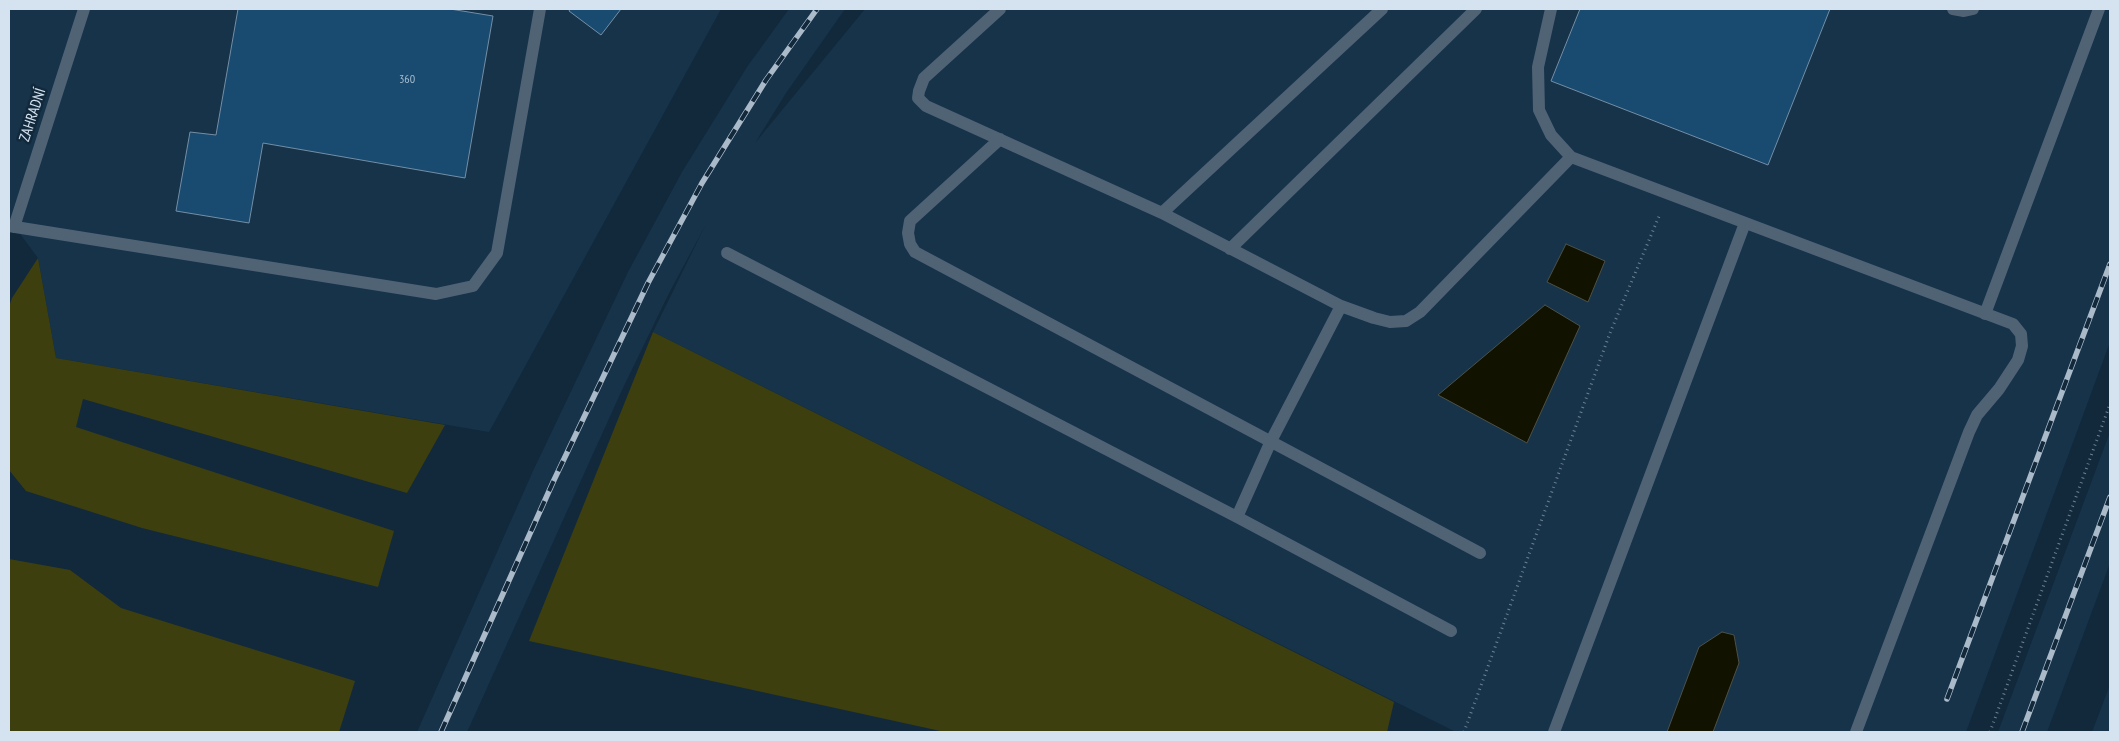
<!DOCTYPE html>
<meta charset="utf-8">
<style>
body{margin:0}
#map{position:relative;width:2119px;height:741px;overflow:hidden;background:#12293c;font-family:"PT Sans Narrow",sans-serif}
canvas{display:block}
.frame{position:absolute;inset:0;border:10px solid #d5e3f0;pointer-events:none}
</style>
<div id="map">
<canvas width="2119" height="741"></canvas>
<div class="frame"></div>
</div>
<script>
const c = document.querySelector('canvas').getContext('2d');
c.lineJoin = 'round';
function fillPath(path, color) {
  c.fillStyle = color;
  c.fill(path, 'evenodd');
}
function shape(rows) {
  const path = new Path2D();
  for (const r of rows) {
    path.moveTo(r[0], r[1]);
    for (let i = 2; i < r.length; i += 2) path.lineTo(r[i], r[i + 1]);
  }
  return path;
}
function strokePath(path, color, width, dash) {
  c.strokeStyle = color;
  c.lineWidth = width;
  c.lineCap = dash ? 'butt' : 'round';
  c.setLineDash(dash || []);
  c.stroke(path);
}
function drawText(font, color, halo, rows, align = 'center') {
  c.font = font + ' "PT Sans Narrow",sans-serif';
  c.lineWidth = 5;
  c.setLineDash([]);
  c.textBaseline = 'middle';
  c.strokeStyle = halo;
  c.fillStyle = color;
  for (const [text, x, y, turn = 0] of rows) {
    c.save();
    c.translate(x, y);
    c.rotate((+turn || 0) * Math.PI / 180);
    c.textAlign = isNaN(turn) ? turn : align;
    if (halo) c.strokeText(text, 0, 0);
    c.fillText(text, 0, 0);
    c.restore();
  }
}
fillPath(shape([
 [9,9,721,9,489,432,56,358,38,258,9,219],
 [789,9,845,9,786,93,755,143,865,9,2110,9,2110,342,1966,732,1456,732,653,332,705,226,669,293,621,392,467,732,417,732,533,471,628,272,682,172,747,67],
 [2110,432,2110,563,2047,732,1998,732],
 [2110,685,2110,732,2092,732]
]), '#16334a');
fillPath(shape([
 [38,258,56,358,445,425,407,493,83,399,76,427,394,531,378,587,142,528,26,491,9,470,9,307,12,298],
 [653,332,1394,702,1387,732,945,732,529,641],
 [9,559,70,570,121,608,355,681,339,732,9,732]
]), '#3e3f0f');
const water = shape([
 [1566,244,1605,261,1588,302,1547,282,1566,244],
 [1545,305,1580,326,1527,443,1438,395,1545,305],
 [1722,632,1734,635,1739,663,1713,732,1667,732,1699,647,1722,632]
]);
fillPath(water, '#111200');
strokePath(water, '#4c5148', 1);
const building = shape([
 [238,9,450,9,493,16,465,178,263,143,249,223,176,211,190,132,216,135,238,9],
 [570,9,621,9,601,35,569,11,570,9],
 [1580,9,1830,9,1768,165,1551,81,1580,9]
]);
fillPath(building, '#194a6f');
strokePath(building, '#748ea5', 1);
strokePath(shape([
 [1464,732,1610,333,1660,214],
 [1990,732,2110,404]
]), '#6e8191', 3, [1, 4]);
strokePath(shape([
 [1000,9,924,78,919,91,918,98,926,106,1162,213,1341,306,1374,318,1390,322,1406,321,1420,312,1571,157],
 [1551,9,1538,67,1539,110,1551,135,1571,157,2013,324,2021,334,2022,346,2018,360,1999,389,1977,415,1969,432,1856,732],
 [1953,9,1964,11,1973,9],
 [1000,139,910,221,908,233,910,244,915,252,1480,553],
 [1162,213,1382,9],
 [9,226,436,294,473,286,497,253,540,9],
 [14,227,84,9],
 [1230,249,1476,9],
 [727,253,1237,517,1451,631],
 [1985,314,2099,9],
 [1237,517,1271,441,1341,306],
 [1554,732,1745,223]
]), '#506375', 12);
const rail = shape([
 [1947,699,2110,264],
 [441,732,554,480,648,283,702,183,766,80,817,9],
 [2022,732,2110,497]
]);
strokePath(rail, '#aabac9', 5.5);
strokePath(rail, '#12293c', 4, [11]);
drawText('12px', '#a6bdd0', null, [
 ["360",407,80]
]);
drawText('15px', '#d5e3f0', '#12293c', [
 ["ZAHRADNÍ",33,115,-72]
]);
</script>
